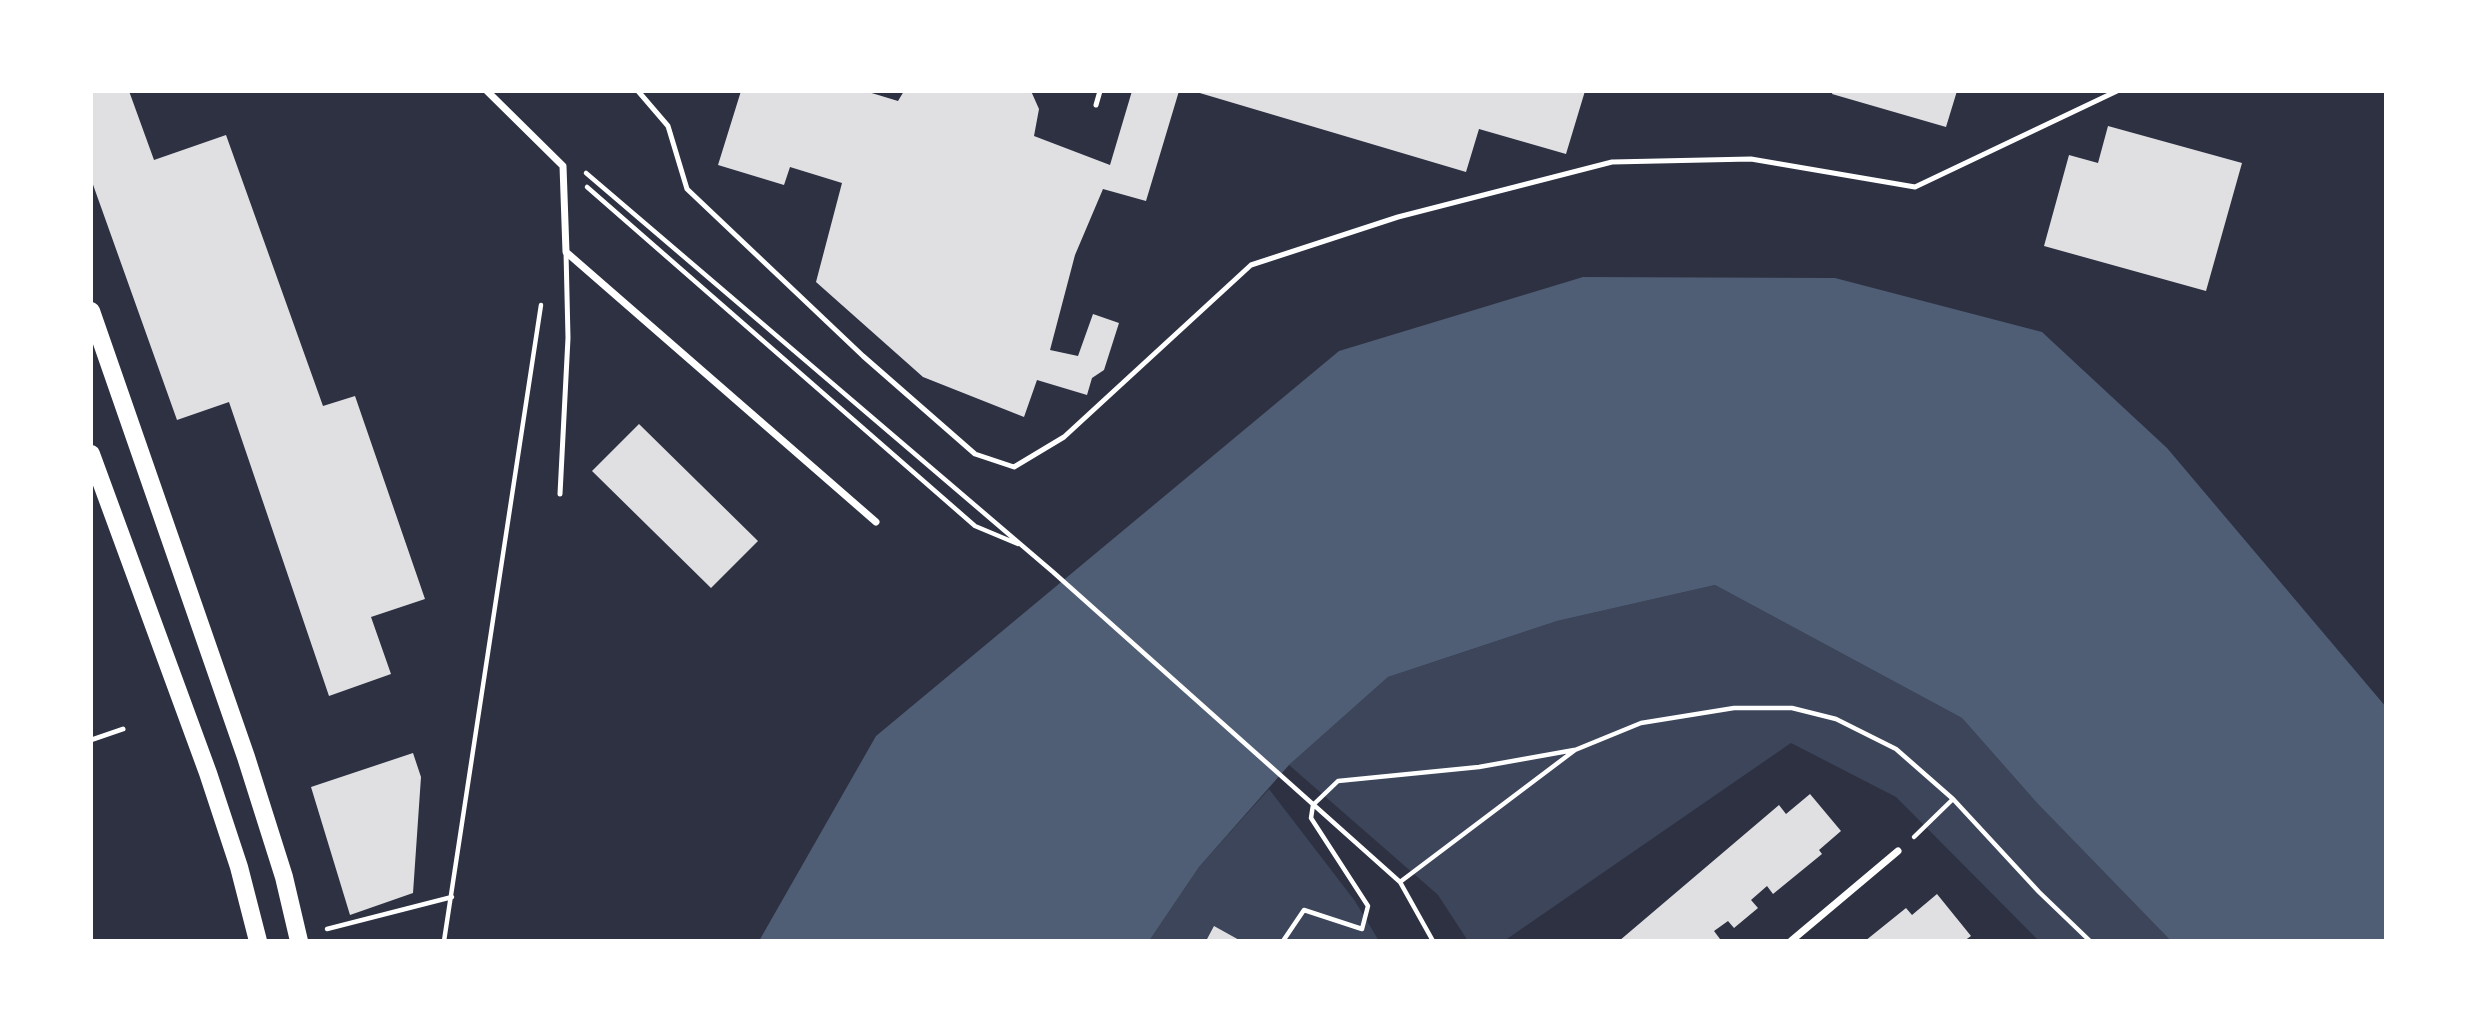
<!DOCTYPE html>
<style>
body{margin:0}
#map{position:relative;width:2477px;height:1032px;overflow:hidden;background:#2d3142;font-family:"Zilla Slab",serif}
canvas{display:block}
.frame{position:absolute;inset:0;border:93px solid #fff;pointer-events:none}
</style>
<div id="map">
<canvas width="2477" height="1032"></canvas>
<div class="frame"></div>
</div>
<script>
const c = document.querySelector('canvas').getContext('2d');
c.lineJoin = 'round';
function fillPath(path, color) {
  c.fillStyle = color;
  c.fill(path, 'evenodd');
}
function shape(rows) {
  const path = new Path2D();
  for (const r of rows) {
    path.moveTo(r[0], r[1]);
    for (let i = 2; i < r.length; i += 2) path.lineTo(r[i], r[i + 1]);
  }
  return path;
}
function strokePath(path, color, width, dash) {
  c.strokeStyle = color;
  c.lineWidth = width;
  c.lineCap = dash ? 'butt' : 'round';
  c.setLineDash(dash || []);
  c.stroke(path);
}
fillPath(shape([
 [1715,585,1962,718,2037,803,2171,941,2039,941,1896,797,1791,743,1504,941,1468,941,1438,895,1289,765,1388,677,1557,621],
 [1269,789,1355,901,1379,941,1149,941,1199,867]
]), '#3c4559');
fillPath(shape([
 [1583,277,1835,278,2042,332,2167,448,2386,707,2386,941,2171,941,2037,803,1962,718,1715,585,1557,621,1388,677,1289,765,1199,867,1149,941,759,941,876,736,1339,351]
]), '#4f5d75');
fillPath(shape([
 [91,91,129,91,154,160,226,135,323,406,355,396,425,599,371,617,391,674,329,696,229,402,177,420,91,179],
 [741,91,865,91,898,101,904,91,1031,91,1039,109,1034,136,1110,165,1132,91,1179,91,1146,201,1103,189,1075,255,1050,350,1078,356,1093,314,1119,323,1104,370,1092,378,1087,395,1037,380,1024,417,923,377,816,282,842,183,790,167,784,185,718,165],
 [1193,91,1585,91,1566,154,1479,129,1466,172],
 [1833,91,1957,91,1946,127,1832,94],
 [2108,126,2242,163,2206,291,2044,246,2069,155,2098,163],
 [639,424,758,541,711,588,592,471],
 [413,753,421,777,413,893,350,915,311,787],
 [1810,794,1841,831,1819,850,1822,854,1773,894,1767,886,1751,900,1758,908,1734,928,1728,921,1714,931,1720,939,1718,941,1619,941,1779,805,1786,814],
 [1937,894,1971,936,1964,941,1865,941,1906,908,1912,915],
 [1214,926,1241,941,1206,941]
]), '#e0e0e3');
strokePath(shape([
 [586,173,1053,572,1400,882,1433,941],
 [587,187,975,526,1018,544],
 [1914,837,1953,799],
 [1400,882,1575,750,1641,723,1734,708,1792,708,1836,719,1896,749,1953,799,2039,892,2090,941],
 [327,929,452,897],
 [444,941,541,305],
 [1283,941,1304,910,1362,929,1368,906,1311,818,1313,805,1338,781,1479,767,1574,750]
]), '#fff', 4.5);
strokePath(shape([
 [638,91,668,126,687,189,863,356,975,454,1014,467,1064,437,1251,265,1398,217,1612,162,1751,159,1915,187,2117,91],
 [1096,105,1100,91],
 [560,494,568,338,566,252],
 [91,740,123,729]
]), '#fff', 5);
strokePath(shape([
 [487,91,563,166,566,252,876,522],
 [1791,941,1898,851]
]), '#fff', 7);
strokePath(shape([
 [91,311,246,757,284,877,299,941],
 [91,454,208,773,239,867,258,941]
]), '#fff', 18);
</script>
